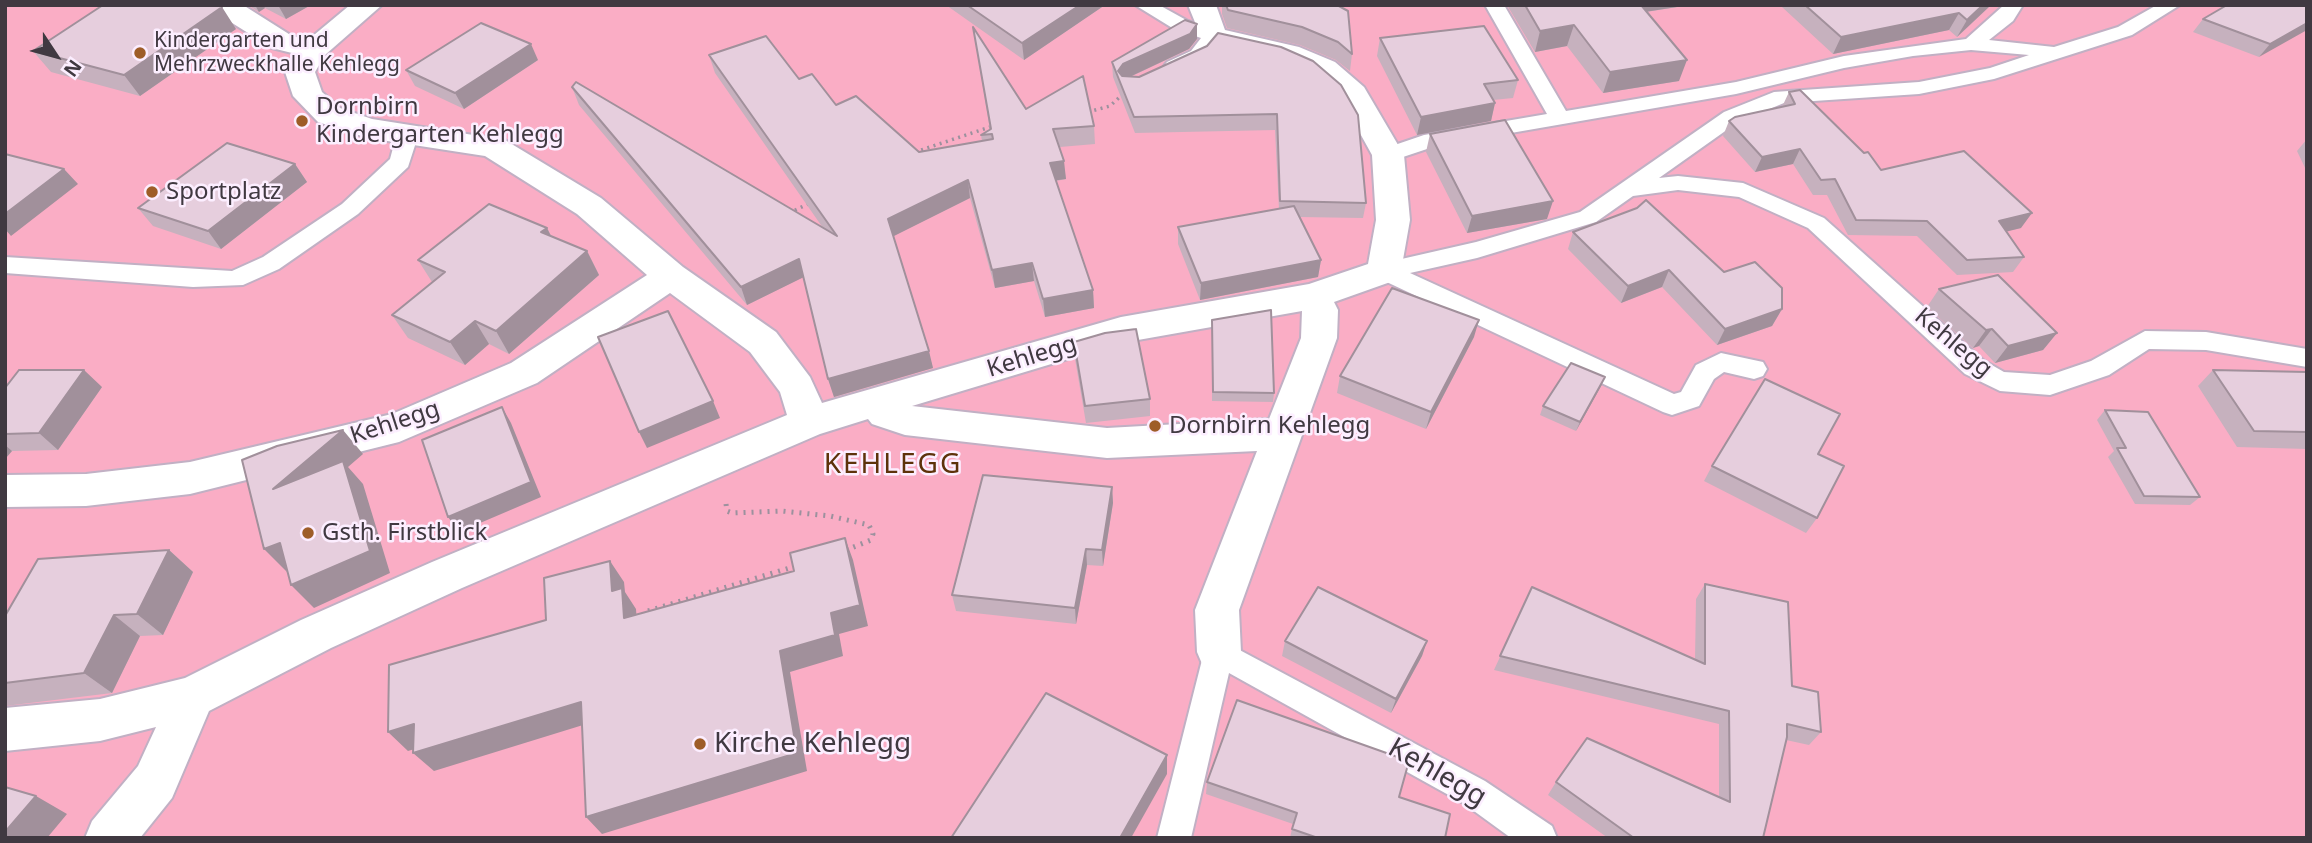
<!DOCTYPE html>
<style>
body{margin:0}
#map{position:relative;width:2312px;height:843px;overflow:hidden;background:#fceeff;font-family:"Noto Sans",sans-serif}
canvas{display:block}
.frame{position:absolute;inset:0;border:7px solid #403941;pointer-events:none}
.north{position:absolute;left:21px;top:21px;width:70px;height:70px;-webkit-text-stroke:5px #fceeff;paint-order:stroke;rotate:126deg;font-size:19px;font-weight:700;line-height:28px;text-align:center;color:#403941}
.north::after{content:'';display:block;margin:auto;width:24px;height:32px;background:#403941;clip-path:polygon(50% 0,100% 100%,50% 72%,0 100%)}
</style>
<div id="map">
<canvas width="2312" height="843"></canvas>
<div class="frame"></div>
<div class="north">N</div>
</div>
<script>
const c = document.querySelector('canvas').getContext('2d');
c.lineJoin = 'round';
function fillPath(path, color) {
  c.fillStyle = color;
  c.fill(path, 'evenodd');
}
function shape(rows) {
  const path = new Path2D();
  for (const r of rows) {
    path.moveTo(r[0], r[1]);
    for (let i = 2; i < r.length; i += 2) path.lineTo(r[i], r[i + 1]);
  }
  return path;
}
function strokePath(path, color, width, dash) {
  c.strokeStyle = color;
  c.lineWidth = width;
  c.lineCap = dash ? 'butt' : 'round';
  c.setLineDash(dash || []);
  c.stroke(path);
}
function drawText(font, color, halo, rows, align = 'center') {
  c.font = font + ' "Noto Sans",sans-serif';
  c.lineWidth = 5;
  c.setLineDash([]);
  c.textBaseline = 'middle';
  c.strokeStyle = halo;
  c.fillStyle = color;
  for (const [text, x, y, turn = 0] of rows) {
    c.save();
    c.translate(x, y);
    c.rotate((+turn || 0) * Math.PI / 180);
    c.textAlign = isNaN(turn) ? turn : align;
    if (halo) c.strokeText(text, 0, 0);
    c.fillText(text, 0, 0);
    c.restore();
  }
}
fillPath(shape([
 [5,5,2307,5,2307,838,5,838]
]), '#faadc5');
const lane = shape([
 [1135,5,1159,5,1188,21,1220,32,1223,36,1205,59,1181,70,1167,70,1164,66,1167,62,1191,51,1201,38,1174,29,1135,5],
 [1485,5,1504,5,1566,111,1736,82,1844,56,1966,39,2004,5,2023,5,2013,21,1989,40,2054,47,2118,27,2157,5,2180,5,2132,35,1994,79,1919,94,1784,103,1738,122,1659,178,1678,176,1743,183,1824,218,1983,360,2004,372,2050,375,2091,361,2145,331,2206,332,2307,349,2307,367,2206,350,2149,349,2109,375,2050,395,2000,391,1965,374,1808,228,1739,197,1678,190,1633,196,1596,222,1477,258,1410,273,1674,394,1681,392,1696,365,1721,353,1763,362,1767,369,1763,376,1754,379,1724,372,1714,379,1699,406,1672,415,1663,412,1376,277,1372,271,1376,265,1384,263,1476,242,1580,212,1724,112,1774,92,1919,82,1990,68,2029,55,1971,50,1913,56,1844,68,1736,94,1436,146,1388,162,1380,160,1377,155,1380,150,1424,135,1547,114,1485,5],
 [408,126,419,133,408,167,358,214,279,269,243,285,193,287,5,273,5,257,232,271,263,257,342,204,390,159,397,133,408,126],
 [1219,639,1485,781,1552,826,1557,838,1511,838,1463,803,1229,673,1191,838,1157,838,1204,652,1208,642,1219,639]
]);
const street = shape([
 [209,5,243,5,292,36,308,40,350,5,382,5,325,55,315,72,322,92,340,108,372,119,505,140,601,198,683,267,776,332,810,377,822,403,1121,317,1309,284,1368,264,1376,220,1372,155,1341,99,1313,74,1280,60,1203,42,1188,5,1216,5,1225,30,1299,47,1335,62,1364,87,1404,155,1410,220,1401,271,1396,280,1334,302,1338,310,1337,338,1239,610,1241,652,1235,666,1219,672,1203,666,1197,652,1195,610,1257,451,1107,458,905,435,872,424,868,419,820,434,462,588,331,648,209,711,172,798,140,838,85,838,92,821,138,766,156,727,100,741,5,751,5,708,100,699,185,678,301,620,432,562,787,415,780,392,750,352,670,293,537,383,399,442,190,494,86,506,5,507,5,475,86,474,190,462,392,414,511,363,647,275,577,214,485,156,368,138,318,122,293,96,285,72,296,54,272,48,213,11,209,5],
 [1302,311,1301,338,1269,419,1107,428,912,406,1121,343,1302,311]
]);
strokePath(lane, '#c1b0c4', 4);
strokePath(street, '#c1b0c4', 4);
strokePath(shape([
 [1088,112,1110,106,1123,94],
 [915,152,993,126],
 [789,213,810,203]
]), '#9c919e', 3.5, [2, 4.5]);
strokePath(shape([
 [726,504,727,511,732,513,782,511,830,516,869,525,873,534,871,540,844,551],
 [648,611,796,566]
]), '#9c919e', 5, [2, 6]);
fillPath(lane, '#fff');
fillPath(street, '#fff');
fillPath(shape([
 [248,5,311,5,286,19,265,8,259,12],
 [946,5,1105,5,1024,60],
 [1222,5,1337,5,1352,54,1350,71,1336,60,1300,45,1227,28,1222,14],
 [1507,5,1690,5,1646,12,1679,81,1603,93,1567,46,1535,52],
 [1783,5,1991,5,1957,37,1949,30,1833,54,1782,7],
 [2307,5,2259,57,2193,32,2203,19],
 [973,27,1026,109,1094,126,1095,144,1060,147,1066,179,1056,181,1093,290,1094,308,1045,317,1034,281,995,288,970,198,893,236,933,368,834,397,828,379,803,277,747,305,579,105,572,87,823,228,715,73,709,55,799,79,836,105,919,152,982,141,981,135,990,130],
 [236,29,140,96,51,72,33,51],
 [1380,38,1518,80,1513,98,1493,100,1495,103,1491,121,1417,135,1377,56],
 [1197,39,1189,49,1130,77,1139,77,1207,46,1366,203,1363,218,1300,217,1321,260,1318,277,1200,300,1178,244,1178,227,1279,209,1275,130,1135,133,1113,77,1112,62],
 [538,60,464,109,415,86,406,70],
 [1789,92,1881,170,2021,228,2007,231,2024,257,2013,272,1957,275,1917,236,1848,235,1827,195,1813,195,1793,164,1755,172,1723,136,1729,121,1782,107],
 [1430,134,1547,219,1467,233,1426,152],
 [2307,139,2307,172,2297,151],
 [295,164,307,182,221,249,153,226,138,208],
 [547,228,551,236,587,251,599,275,509,354,489,344,465,365,408,338,392,315,432,282,418,260],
 [1573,232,1724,272,1782,309,1772,326,1717,345,1662,287,1621,303,1568,249],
 [1939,289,2057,333,2043,350,1995,363,1979,346,1973,348,1927,307],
 [1212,320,1274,393,1273,402,1212,401],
 [1474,337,1426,429,1337,393,1340,376],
 [1074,342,1150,399,1150,416,1086,423,1075,359],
 [2213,370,2307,372,2307,449,2237,447,2198,386],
 [1605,377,1601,386,1576,431,1540,415,1543,406],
 [102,387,58,450,12,451,5,459,5,388],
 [2105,410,2200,497,2190,505,2135,504,2108,457,2114,451,2097,420],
 [1818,454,1817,518,1806,533,1704,481,1712,466],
 [1112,487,1113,503,1103,566,1087,565,1076,624,956,611,952,595],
 [169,550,193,572,163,635,140,636,112,693,5,706,5,616],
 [1705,584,1792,686,1821,732,1809,745,1786,740,1763,838,1608,838,1548,795,1556,782,1719,797,1719,724,1494,670,1532,587,1695,660,1696,599],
 [1285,641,1427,641,1422,656,1391,713,1282,656],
 [1207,782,1399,797,1445,838,1290,838,1293,824,1206,794]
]), '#c6b1be');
fillPath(shape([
 [255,5,263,5,265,8,259,12],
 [278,5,311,5,286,19],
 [1080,5,1105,5,1024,60,1022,43],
 [1628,5,1690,5,1625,15],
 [1983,5,1991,5,1957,37,1967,20],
 [222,7,236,29,140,96,124,75],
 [1959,13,1949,30,1833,54,1841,37],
 [2307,23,2307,30,2259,57,2270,44],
 [1197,24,1197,39,1189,49,1123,80,1118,71,1123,64],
 [1574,25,1567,46,1535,52,1540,31],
 [531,44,538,60,464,109,455,93],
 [1687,60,1679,81,1603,93,1610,72],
 [1495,103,1491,121,1417,135,1421,117],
 [1800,149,1793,164,1755,172,1762,157],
 [1064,161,1066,179,1051,181,1050,163],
 [295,164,307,182,221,249,208,231],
 [64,169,78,184,11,236,5,229,5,214],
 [968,180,970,198,892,237,888,219],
 [1553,201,1547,219,1467,233,1472,216],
 [2032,213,2021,228,1989,236,1999,221],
 [547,228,559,252,541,232],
 [587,251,599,275,509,354,496,331],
 [799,259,804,277,747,305,741,287],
 [1321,260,1318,277,1200,300,1201,283],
 [1032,263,1034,281,995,288,992,270],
 [1669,270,1662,287,1621,303,1628,286],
 [1093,290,1094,308,1045,317,1043,299],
 [1782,309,1772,326,1717,345,1725,329],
 [1479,320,1474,337,1426,429,1431,412],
 [475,321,489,344,465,365,450,342],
 [1992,329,1979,346,1973,348,1986,330],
 [2057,333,2043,350,1995,363,2008,346],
 [929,351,933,368,834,397,828,379],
 [84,370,102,387,58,450,39,433],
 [1605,377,1601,386,1576,431,1580,422],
 [713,401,720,418,647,448,639,432],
 [502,407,511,423,541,497,459,532,448,517],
 [343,430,363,454,348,467,363,484,390,573,314,608,291,585,273,489],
 [5,445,12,451,5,459],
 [1112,487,1113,503,1103,566,1102,550],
 [845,538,853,560,868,626,839,634,843,656,790,672,807,771,602,834,586,817,780,651],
 [280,543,287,572,264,549],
 [1086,549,1087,565,1076,624,1075,608],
 [169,550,193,572,163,635,137,614],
 [610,561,624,582,625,592,636,609,638,639,624,618,612,591],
 [114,615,140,636,112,693,84,673],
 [1427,641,1422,656,1391,713,1396,699],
 [581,702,596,721,434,771,413,753],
 [414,724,434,743,408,751,388,732],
 [1167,755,1167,774,1131,838,1120,838],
 [36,796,67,814,47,838,5,838,5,832]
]), '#a1909b');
const building = shape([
 [103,5,219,5,222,7,124,75,33,51,103,5],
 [967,5,1080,5,1022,43,967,5],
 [1226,5,1337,5,1348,11,1352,54,1338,42,1302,27,1228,10,1226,5],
 [1525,5,1641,5,1687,60,1610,72,1574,25,1540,31,1525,5],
 [1805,5,1983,5,1967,20,1959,13,1841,37,1805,5],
 [2227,5,2307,5,2307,23,2270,44,2203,19,2227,5],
 [1185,20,1197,24,1190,34,1123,64,1118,71,1122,76,1139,77,1207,46,1218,33,1281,47,1313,61,1341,85,1358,115,1366,203,1280,201,1277,114,1134,117,1112,62,1185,20],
 [481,23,531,44,455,93,406,70,481,23],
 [1484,26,1518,80,1484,84,1495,103,1421,117,1380,38,1484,26],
 [973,27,1026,109,1083,76,1094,126,1053,129,1064,161,1050,163,1093,290,1043,299,1032,263,992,270,968,180,888,219,929,351,828,379,799,259,741,287,572,87,576,82,837,236,709,55,766,36,799,79,812,74,836,105,856,96,919,152,993,139,992,134,981,135,991,129,973,27],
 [1800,90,1864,153,1868,152,1881,170,1964,151,2032,213,1999,221,2024,257,1967,260,1927,221,1856,220,1835,179,1821,180,1800,149,1762,157,1729,121,1735,117,1795,104,1789,92,1800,90],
 [1505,120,1553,201,1472,216,1430,134,1505,120],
 [227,143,295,164,208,231,138,208,227,143],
 [5,154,64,169,5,214,5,154],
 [1646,200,1724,272,1755,262,1782,288,1782,309,1725,329,1669,270,1628,286,1573,232,1637,208,1646,200],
 [489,204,547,228,541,232,587,251,496,331,475,321,450,342,392,315,445,272,418,260,489,204],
 [1294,206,1321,260,1201,283,1178,227,1294,206],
 [1998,275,2057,333,2008,346,1992,329,1986,330,1939,289,1998,275],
 [1392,288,1479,320,1431,412,1340,376,1392,288],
 [1271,310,1274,393,1213,392,1212,320,1271,310],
 [668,311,713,401,639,432,598,337,668,311],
 [1136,329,1150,399,1085,406,1074,342,1105,333,1136,329],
 [1571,363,1605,377,1580,422,1543,406,1571,363],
 [19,370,84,370,39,433,5,434,5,388,19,370],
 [2213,370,2307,372,2307,432,2254,431,2213,370],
 [1765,379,1840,414,1818,454,1844,466,1817,518,1712,466,1765,379],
 [502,407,531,482,448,517,422,440,502,407],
 [2105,410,2148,412,2200,497,2144,496,2117,448,2126,448,2105,410],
 [343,430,273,489,343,461,370,551,291,585,280,543,264,549,242,460,277,446,343,430],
 [983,475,1112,487,1102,550,1086,549,1075,608,952,595,983,475],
 [845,538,860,605,831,613,835,635,780,651,797,753,586,817,581,702,413,753,414,724,388,732,389,665,546,620,544,578,610,561,612,591,622,588,624,618,794,571,790,553,845,538],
 [169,550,137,614,114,615,84,673,5,683,5,616,38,559,169,550],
 [1705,584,1788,602,1792,686,1818,692,1821,732,1787,724,1787,737,1763,838,1634,838,1556,782,1587,738,1730,802,1729,711,1500,656,1532,587,1705,664,1705,584],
 [1318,587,1427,641,1396,699,1285,641,1318,587],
 [1046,693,1167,755,1120,838,951,838,1046,693],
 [1237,700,1409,761,1399,797,1450,814,1445,838,1318,838,1292,829,1297,813,1207,782,1237,700],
 [5,787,36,796,5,832,5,787]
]);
fillPath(building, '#e6cedd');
strokePath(building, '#a1909b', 2);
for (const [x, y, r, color] of [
 [140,53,7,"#9e5d28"],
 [302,121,7,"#9e5d28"],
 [152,192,7,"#9e5d28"],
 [1155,426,7,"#9e5d28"],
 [308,533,7,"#9e5d28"],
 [700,744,7,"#9e5d28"]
]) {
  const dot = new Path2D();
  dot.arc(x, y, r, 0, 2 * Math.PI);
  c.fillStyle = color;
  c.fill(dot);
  strokePath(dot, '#fceeff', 2.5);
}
drawText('21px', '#403941', '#fceeff', [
 ["Kindergarten und",154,41],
 ["Mehrzweckhalle Kehlegg",154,65]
], 'left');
drawText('24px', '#403941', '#fceeff', [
 ["Dornbirn",316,107],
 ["Kindergarten Kehlegg",316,135],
 ["Sportplatz",166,192],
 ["Dornbirn Kehlegg",1169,426],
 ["Gsth. Firstblick",322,533]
], 'left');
drawText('24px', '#403941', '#fceeff', [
 ["Kehlegg",1953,343,40],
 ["Kehlegg",1032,357,-17],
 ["Kehlegg",395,423,-18]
]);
c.letterSpacing = '2px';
drawText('28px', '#5d320a', '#fceeff', [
 ["KEHLEGG",893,465]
]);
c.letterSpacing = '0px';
drawText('28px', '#403941', '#fceeff', [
 ["Kirche Kehlegg",714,744]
], 'left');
drawText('28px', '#403941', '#fceeff', [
 ["Kehlegg",1437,773,30]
]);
</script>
